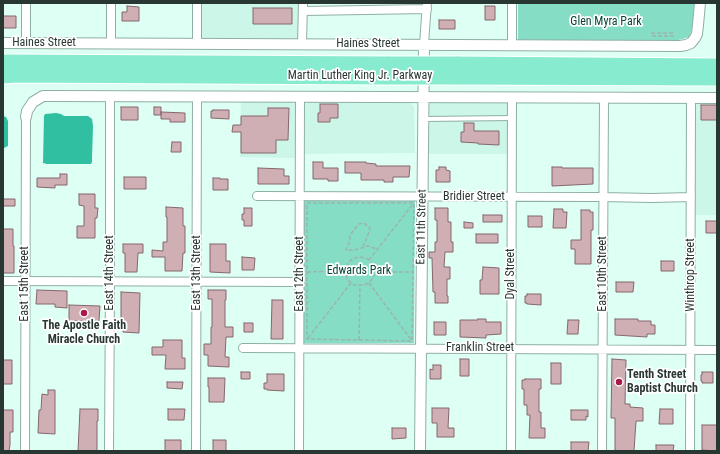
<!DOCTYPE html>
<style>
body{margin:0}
#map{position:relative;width:720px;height:454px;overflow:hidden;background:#ddfff4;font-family:"Roboto Condensed",sans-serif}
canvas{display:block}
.frame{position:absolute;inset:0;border:4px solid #293733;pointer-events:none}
</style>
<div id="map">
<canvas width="720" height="454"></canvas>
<div class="frame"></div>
</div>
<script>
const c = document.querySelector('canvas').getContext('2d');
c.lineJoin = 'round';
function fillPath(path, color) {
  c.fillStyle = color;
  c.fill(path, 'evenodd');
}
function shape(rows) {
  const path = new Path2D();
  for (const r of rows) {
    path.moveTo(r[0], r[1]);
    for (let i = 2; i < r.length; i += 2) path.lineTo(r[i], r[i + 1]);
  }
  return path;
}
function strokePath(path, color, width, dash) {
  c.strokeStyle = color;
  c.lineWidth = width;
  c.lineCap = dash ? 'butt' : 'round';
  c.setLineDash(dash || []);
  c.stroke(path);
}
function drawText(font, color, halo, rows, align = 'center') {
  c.font = font + ' "Roboto Condensed",sans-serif';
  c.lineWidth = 3.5;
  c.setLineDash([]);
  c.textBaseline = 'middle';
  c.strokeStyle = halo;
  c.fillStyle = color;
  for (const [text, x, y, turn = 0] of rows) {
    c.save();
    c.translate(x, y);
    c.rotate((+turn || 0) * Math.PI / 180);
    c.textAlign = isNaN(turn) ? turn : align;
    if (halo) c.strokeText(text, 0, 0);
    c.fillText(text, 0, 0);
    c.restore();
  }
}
fillPath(shape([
 [201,3,299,3,298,40,201,39],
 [241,100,407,101,414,106,415,153,296,154,296,158,240,157],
 [433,101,507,101,507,154,427,154,427,107,428,104],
 [695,102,717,102,717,215,695,215]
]), '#cbf6e8');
fillPath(shape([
 [518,3,695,3,692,29,689,37,678,40,518,40],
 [304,200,415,200,414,343,304,343]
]), '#85ddc5');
fillPath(shape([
 [56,113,61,114,64,116,88,116,92,119,93,126,92,158,92,162,91,164,47,164,43,163,44,116,45,114],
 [3,116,6,117,8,121,8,146,4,148,3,148]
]), '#30bfa0');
const building = shape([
 [127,6,139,7,139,21,122,21,122,12,127,12,127,6],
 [485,6,495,6,495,20,485,20,485,6],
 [253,8,292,8,292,24,253,24,253,8],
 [3,16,16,16,16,28,3,28,3,16],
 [439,20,455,20,455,29,439,29,439,20],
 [320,104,338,104,338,118,330,118,330,122,318,122,318,113,320,113,320,104],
 [701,105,717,105,717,120,701,120,701,105],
 [121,107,138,107,138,120,121,120,121,107],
 [154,107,161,107,161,115,154,115,154,107],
 [268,108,289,108,288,140,276,140,276,153,241,153,241,132,232,132,233,125,241,125,241,116,268,116,268,108],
 [213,110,229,110,229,119,211,118,211,111,213,111,213,110],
 [161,112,185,113,185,122,170,122,170,119,161,119,161,112],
 [464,123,474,123,474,131,499,131,499,145,478,144,478,143,461,142,461,132,464,132,464,123],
 [172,142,181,142,181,152,171,152,172,142],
 [313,162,323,162,323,168,338,168,338,181,328,181,328,179,313,179,313,162],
 [345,162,366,162,366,163,376,164,376,166,410,166,409,177,393,177,393,182,384,182,384,180,361,180,361,173,345,173,345,162],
 [439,167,446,167,446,170,450,171,450,182,436,182,436,170,439,170,439,167],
 [552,167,562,167,562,168,593,168,593,184,552,186,552,167],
 [258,168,284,169,284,176,289,176,289,184,258,184,258,168],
 [60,174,67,174,67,185,55,185,55,188,37,187,37,178,60,178,60,174],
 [124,177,146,177,146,189,124,189,124,177],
 [213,178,220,178,220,179,228,179,228,190,213,190,213,178],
 [79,194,95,194,95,208,98,208,97,218,95,218,95,238,77,238,77,226,84,226,84,206,79,205,79,194],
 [3,199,15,199,15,206,3,206,3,199],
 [166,207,183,208,183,226,185,226,185,253,183,253,182,271,165,271,165,257,152,257,152,250,163,251,163,242,167,242,167,217,166,217,166,207],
 [244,208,252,208,252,226,244,226,244,220,242,220,242,214,244,214,244,208],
 [435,208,448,208,448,222,451,222,451,242,453,242,453,252,445,252,444,267,450,267,450,279,447,279,447,296,448,296,448,303,435,303,435,292,433,292,432,258,429,258,429,252,435,252,435,242,437,242,437,220,435,220,435,208],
 [554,209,563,209,563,212,567,212,566,228,553,228,554,209],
 [581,210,590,210,590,212,593,212,593,230,591,230,591,264,575,264,575,249,571,249,571,240,581,240,581,210],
 [483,215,502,215,502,222,483,222,483,215],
 [528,216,542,216,542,227,528,227,528,216],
 [706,221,717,221,717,233,706,233,706,221],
 [464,222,473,223,473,228,464,228,464,222],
 [3,229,13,229,13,246,14,246,14,273,3,273,3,229],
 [476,234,498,234,498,243,476,243,476,234],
 [123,244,143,244,143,253,138,253,137,272,125,272,125,253,123,253,123,244],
 [210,244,226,244,226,261,230,261,230,273,210,272,210,244],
 [242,257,255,258,254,270,242,270,242,257],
 [661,261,674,261,674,271,661,271,661,261],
 [483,267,499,268,499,294,480,294,480,280,482,280,483,267],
 [616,282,634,282,633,292,616,292,616,282],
 [37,290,67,291,67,308,55,307,55,304,36,304,37,290],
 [208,290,226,290,226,300,225,300,225,327,233,327,233,337,226,337,225,357,229,357,229,367,208,366,208,355,204,355,204,344,211,344,211,327,212,327,212,299,208,299,208,290],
 [121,292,140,293,139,333,123,332,123,318,121,318,121,292],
 [527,294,541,294,541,305,527,304,527,303,525,303,525,296,527,296,527,294],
 [272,300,283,300,283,339,271,339,272,300],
 [69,305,100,306,99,321,69,321,69,305],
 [478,319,486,319,486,322,501,322,501,334,486,335,486,338,460,337,460,320,478,320,478,319],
 [615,319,638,319,638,321,651,321,651,325,655,325,655,334,647,334,647,337,615,335,615,319],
 [568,320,579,320,578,334,567,334,568,320],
 [434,322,446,322,446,335,434,335,434,322],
 [244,323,253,323,253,332,244,332,244,323],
 [163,340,182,340,182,358,185,358,185,369,165,369,166,355,152,355,152,347,163,347,163,340],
 [460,359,469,359,469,376,460,376,460,359],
 [612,359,626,360,625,404,630,404,630,407,643,408,643,421,636,421,634,451,616,451,616,450,615,450,615,418,611,418,612,359],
 [3,360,12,360,12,384,3,384,3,360],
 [551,363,561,363,561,384,551,384,551,363],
 [433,365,441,365,441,379,430,379,430,369,433,370,433,365],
 [241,372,250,372,250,379,241,379,241,372],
 [702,372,713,372,713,383,702,383,702,381,701,381,701,375,702,375,702,372],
 [267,374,284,374,284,391,267,390,267,389,264,389,264,383,267,383,267,374],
 [208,378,225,378,224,402,209,402,209,387,208,387,208,378],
 [525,379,541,379,541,389,539,389,539,412,541,412,541,428,545,428,545,438,529,438,530,415,527,415,527,405,524,405,524,389,522,389,522,380,525,380,525,379],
 [167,382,183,382,182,389,167,388,167,382],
 [48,390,55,390,55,434,38,433,39,410,41,410,42,394,48,395,48,390],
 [432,408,449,408,448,428,454,428,454,437,437,437,437,423,432,423,432,408],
 [80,409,98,409,98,421,97,421,97,451,78,451,80,409],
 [168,409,185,409,184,420,168,420,168,409],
 [660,409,673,409,673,424,659,424,660,409],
 [3,410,13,410,13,432,10,432,10,445,9,451,3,451,3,410],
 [571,410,588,410,588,417,586,416,586,420,571,420,571,410],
 [702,425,717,425,717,451,702,450,702,425],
 [392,428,406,428,406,438,392,439,392,428],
 [165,440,181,440,181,451,165,451,165,440],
 [213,440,226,440,226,451,213,451,213,440],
 [571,442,589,442,588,451,571,451,571,442],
 [656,445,674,445,673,451,656,451,656,445]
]);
fillPath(building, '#cfafb4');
strokePath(building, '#85676c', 1);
const service = shape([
 [424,119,512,118]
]);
const minor = shape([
 [512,3,512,45],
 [303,11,427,9],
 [26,43,26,3],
 [111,43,111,3],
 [197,43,197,3],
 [302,44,303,3],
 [424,44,427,3],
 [257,196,603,197,651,198,691,197],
 [3,281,300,282],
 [243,348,717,350],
 [25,451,26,117],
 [109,451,110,282,110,96],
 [196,451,197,96],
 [299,451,300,96],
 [511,451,512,97],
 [602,451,604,98],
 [690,451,691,98]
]);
const tertiary = shape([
 [3,43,680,46,686,45,691,43,695,38,697,34,698,25,700,3],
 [26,117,27,111,33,102,43,96,49,96,717,98],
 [420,451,424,44]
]);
const motorway = shape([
 [3,62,389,64],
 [456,64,717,66],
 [3,76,14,75,389,77],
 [455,77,717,78]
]);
strokePath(service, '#8fafa5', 6);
strokePath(minor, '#8fafa5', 10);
strokePath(tertiary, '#8fafa5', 12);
strokePath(motorway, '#fff', 17);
strokePath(shape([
 [673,33,652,33,652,36,674,36],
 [307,203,414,203,412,341,307,339,307,203],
 [363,247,369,232,370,228,364,223,359,224,353,231,350,236,350,241,346,249,347,251,350,250,355,250,368,246,377,249],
 [369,260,413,204],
 [307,272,346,271],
 [375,272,413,272],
 [369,283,412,341],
 [308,338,351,283,354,285,364,285,369,283,372,279,374,275,373,266,369,260,365,258,360,257,355,258,351,260,348,263,347,267,346,275,347,279,351,283],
 [359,340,360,286]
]), '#9ab5ad', 1.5, [4, 2]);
strokePath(service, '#fff', 4);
strokePath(minor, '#fff', 8);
strokePath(tertiary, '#fff', 10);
strokePath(motorway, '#87ebcf', 15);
const motorwayBridge = shape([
 [389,64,456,64],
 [389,77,455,77]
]);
strokePath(motorwayBridge, '#fff', 17, []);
strokePath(motorwayBridge, '#87ebcf', 15);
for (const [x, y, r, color] of [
 [84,313,4,"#ab184b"],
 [619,382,4,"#ab184b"]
]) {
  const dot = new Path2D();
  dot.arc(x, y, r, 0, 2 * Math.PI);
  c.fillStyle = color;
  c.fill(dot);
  strokePath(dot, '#fff', 1.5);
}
drawText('12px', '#094639', '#fff', [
 ["Glen Myra Park",606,22],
 ["Edwards Park",359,271]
]);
drawText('12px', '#293733', '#fff', [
 ["Haines Street",44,43],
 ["Haines Street",368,44],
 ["Martin Luther King Jr. Parkway",360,76],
 ["Bridier Street",474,197],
 ["East 11th Street",422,227,-89],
 ["East 14th Street",110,273,-90],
 ["East 13th Street",197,273,-90],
 ["East 12th Street",300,274,-90],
 ["Dyal Street",511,274,-90],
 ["East 10th Street",603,274,-90],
 ["Winthrop Street",691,275,-90],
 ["East 15th Street",25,284,-90],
 ["Franklin Street",480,348]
]);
drawText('bold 12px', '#293733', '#fff', [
 ["The Apostle Faith",84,326],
 ["Miracle Church",84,340],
 ["Tenth Street",627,375,"left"],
 ["Baptist Church",627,389,"left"]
]);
</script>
